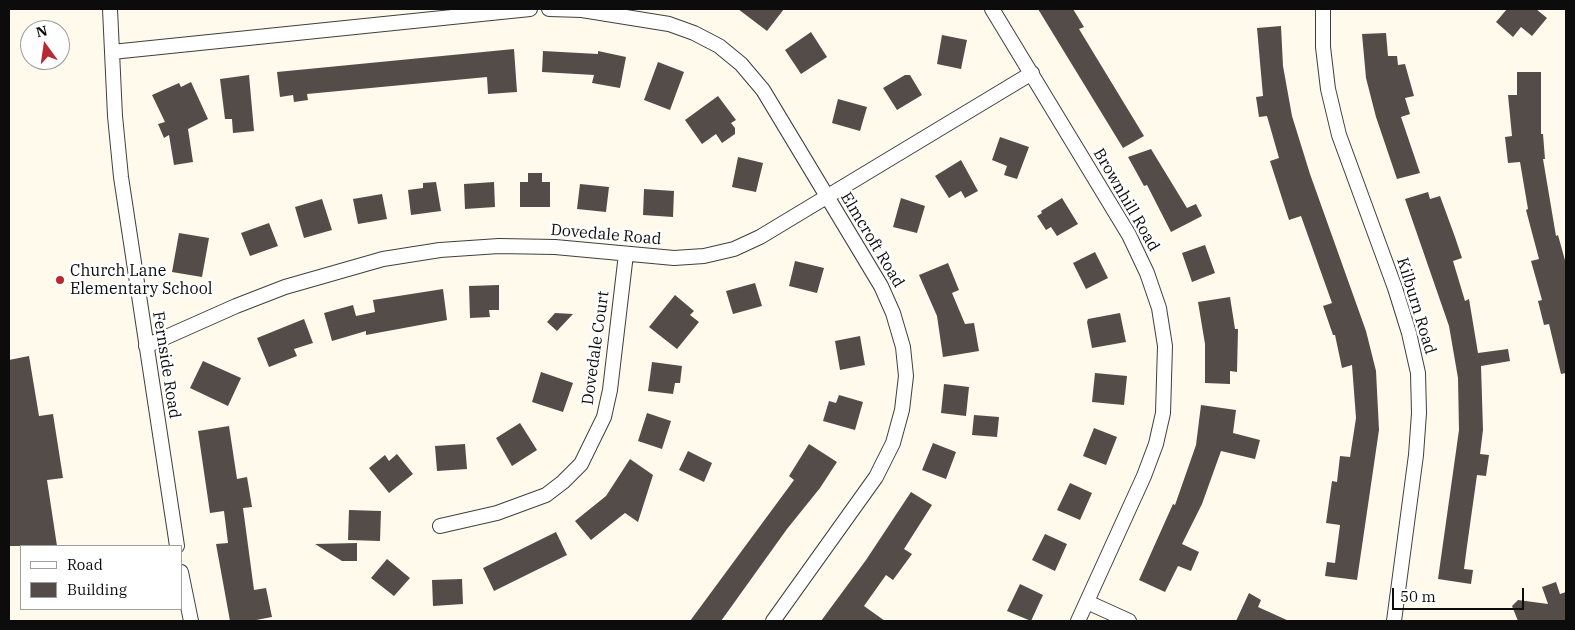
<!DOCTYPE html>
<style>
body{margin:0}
#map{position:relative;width:1575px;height:630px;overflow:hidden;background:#fffaeb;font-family:"IBM Plex Serif",serif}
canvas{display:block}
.frame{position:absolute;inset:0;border:10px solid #0c0c0c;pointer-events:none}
.legend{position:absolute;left:20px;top:545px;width:162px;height:65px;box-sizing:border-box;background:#fff;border:1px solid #9e9e9e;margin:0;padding:6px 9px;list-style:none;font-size:15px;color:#0c0c0c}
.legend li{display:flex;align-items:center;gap:10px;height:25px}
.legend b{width:25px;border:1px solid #9e9e9e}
.north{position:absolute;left:20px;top:20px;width:50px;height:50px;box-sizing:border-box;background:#fff;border:1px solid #9e9e9e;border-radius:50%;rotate:346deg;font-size:14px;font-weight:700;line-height:20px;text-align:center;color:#0c0c0c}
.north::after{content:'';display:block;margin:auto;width:18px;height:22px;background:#b82734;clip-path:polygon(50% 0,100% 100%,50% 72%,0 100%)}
.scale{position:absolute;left:1392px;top:588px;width:132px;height:22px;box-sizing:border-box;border:2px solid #0c0c0c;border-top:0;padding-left:6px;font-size:15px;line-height:18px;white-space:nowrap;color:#0c0c0c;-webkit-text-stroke:4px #fff;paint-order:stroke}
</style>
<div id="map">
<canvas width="1575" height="630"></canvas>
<div class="frame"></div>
<ul class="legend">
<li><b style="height:6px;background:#fff"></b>Road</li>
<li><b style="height:14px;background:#544c48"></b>Building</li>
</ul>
<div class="north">N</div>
<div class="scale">50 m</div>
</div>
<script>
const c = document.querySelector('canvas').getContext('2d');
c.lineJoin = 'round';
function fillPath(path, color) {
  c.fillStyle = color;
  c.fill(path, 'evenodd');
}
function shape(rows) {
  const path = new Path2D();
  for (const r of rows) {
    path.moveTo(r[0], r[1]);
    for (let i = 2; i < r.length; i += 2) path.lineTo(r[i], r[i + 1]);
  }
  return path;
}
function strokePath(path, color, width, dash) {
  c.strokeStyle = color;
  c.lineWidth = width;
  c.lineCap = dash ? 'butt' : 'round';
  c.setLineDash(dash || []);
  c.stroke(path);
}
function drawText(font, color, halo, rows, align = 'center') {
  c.font = font + ' "IBM Plex Serif",serif';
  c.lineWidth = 5;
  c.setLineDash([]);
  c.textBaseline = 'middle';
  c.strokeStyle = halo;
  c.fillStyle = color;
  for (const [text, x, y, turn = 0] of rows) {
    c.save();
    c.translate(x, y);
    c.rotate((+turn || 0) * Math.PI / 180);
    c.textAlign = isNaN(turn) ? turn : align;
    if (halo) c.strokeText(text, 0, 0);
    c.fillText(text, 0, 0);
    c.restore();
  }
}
fillPath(shape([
 [738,9,784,9,767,31],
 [1038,9,1073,9,1084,27,1079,29,1144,136,1123,148],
 [1507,9,1536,9,1547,18,1532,36,1521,27,1513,37,1496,22],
 [1281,26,1283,66,1292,116,1310,174,1366,331,1376,371,1379,430,1357,580,1325,576,1327,562,1335,563,1340,525,1326,523,1332,481,1337,482,1340,456,1350,457,1356,418,1352,365,1342,368,1335,335,1333,335,1323,306,1332,303,1301,216,1289,220,1270,161,1279,158,1267,116,1259,117,1256,97,1263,96,1257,28],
 [811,32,827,57,801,74,785,50],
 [1386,33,1388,56,1397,56,1398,65,1405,64,1414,96,1405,98,1410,114,1401,117,1420,173,1397,179,1376,117,1366,78,1362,34],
 [942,35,967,40,961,69,937,64],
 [514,49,517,92,488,94,487,77,307,94,308,100,294,102,293,95,280,97,277,72],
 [543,51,598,54,598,51,626,57,620,88,592,83,594,75,542,72],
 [658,62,684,72,670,110,644,100],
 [1517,72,1541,72,1541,134,1543,134,1545,159,1543,159,1556,236,1558,235,1566,264,1566,373,1561,374,1549,324,1544,325,1538,301,1542,300,1531,261,1539,259,1526,210,1528,209,1520,162,1508,163,1505,137,1512,136,1508,95,1517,95],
 [249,75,254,131,233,133,232,119,225,119,220,79],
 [905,75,910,75,922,95,897,110,883,88],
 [191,82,208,119,188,129,193,162,174,165,169,135,164,138,158,124,165,122,152,95,179,83,181,87],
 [718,96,736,120,731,123,735,128,735,134,722,143,716,134,702,144,685,120],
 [838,99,867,107,860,131,832,123],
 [1000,137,1029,147,1017,179,1004,175,1007,166,992,160],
 [1151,149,1187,208,1196,204,1202,216,1171,232,1147,185,1144,186,1128,157],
 [738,157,763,163,756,192,732,187],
 [961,160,978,191,965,198,961,191,949,198,935,176],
 [528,173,542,173,542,182,550,182,550,207,520,207,520,182,528,182],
 [436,182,441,211,411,215,408,190,423,188,423,183],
 [494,182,495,207,465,209,464,184],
 [580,184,609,187,606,212,577,209],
 [644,189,674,191,673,217,643,215],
 [1428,192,1430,199,1440,196,1455,237,1462,258,1453,261,1465,301,1469,299,1478,353,1508,349,1510,361,1481,366,1483,430,1480,454,1489,455,1486,476,1477,475,1467,546,1464,569,1473,570,1471,584,1438,579,1459,430,1458,378,1449,326,1405,199],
 [382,194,387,219,358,224,353,199],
 [901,198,925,206,917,233,893,227],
 [1062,198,1078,224,1057,236,1051,227,1046,230,1037,216,1042,213,1041,211],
 [322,199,332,230,304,238,295,207],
 [269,223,278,246,250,256,241,233],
 [179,233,209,238,202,277,172,272],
 [1205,245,1215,273,1192,282,1182,253],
 [1095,252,1108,278,1086,289,1073,263],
 [795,261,824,268,817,293,789,286],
 [948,263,959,290,952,293,965,324,974,323,979,351,943,357,937,316,919,275],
 [755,283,762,306,733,314,726,291],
 [499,285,499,310,489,310,490,317,470,318,469,286],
 [443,289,447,320,366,335,366,331,332,341,324,313,353,305,356,316,375,312,373,300],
 [675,295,694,311,690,315,699,322,677,349,649,327],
 [1230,297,1235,329,1238,329,1237,372,1230,371,1230,384,1205,383,1205,344,1198,302],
 [555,313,573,314,557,331,547,322],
 [1120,313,1126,342,1092,348,1087,322,1088,319],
 [304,319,313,343,294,349,297,356,269,367,257,338],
 [860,336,865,365,840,370,835,341],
 [29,356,39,416,53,414,63,478,47,480,57,546,9,546,9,360],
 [203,361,241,378,228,406,190,388],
 [652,362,682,366,680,383,675,383,673,394,648,391],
 [541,372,573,383,563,412,532,402],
 [1095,373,1127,376,1124,405,1092,402],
 [944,384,969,387,966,416,941,413],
 [839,395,863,402,855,430,823,421,829,401,836,403],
 [1201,405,1236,410,1233,433,1260,440,1255,459,1221,451,1202,504,1182,544,1199,552,1191,571,1178,566,1165,592,1139,580,1173,504,1175,505,1196,445],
 [647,413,671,421,662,449,638,441],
 [974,415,999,417,997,437,972,435],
 [520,423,537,450,512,466,496,438],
 [229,426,237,479,247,477,252,507,243,508,254,590,266,588,272,617,251,621,230,621,216,544,228,543,224,511,210,513,198,431],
 [1094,428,1117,437,1106,465,1083,456],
 [933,443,956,452,946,479,922,470],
 [465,444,467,469,437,471,435,446],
 [809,444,837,462,820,488,787,529,721,621,690,621,794,480,789,476],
 [688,451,712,463,704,482,679,470],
 [397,454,413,474,389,493,369,468,385,455,389,461],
 [630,459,653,475,638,522,625,513,591,540,575,521,606,496],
 [1070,483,1092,493,1080,520,1057,510],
 [911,492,932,505,904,549,912,554,893,580,886,575,864,606,885,621,821,621,866,560],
 [349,510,381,511,380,541,348,540],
 [556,532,567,555,494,591,483,568],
 [1045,534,1067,544,1055,571,1032,560],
 [357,543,357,561,342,561,315,544],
 [387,559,410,578,394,596,371,578],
 [462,579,463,604,433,606,432,580],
 [1556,582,1560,594,1566,592,1566,621,1518,621,1512,606,1518,600,1548,604,1542,587],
 [1020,584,1043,595,1031,621,1007,611],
 [1249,593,1261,600,1258,607,1289,621,1236,621]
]), '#544c48');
const street = shape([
 [110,9,115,116,121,177,177,546],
 [549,9,582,10,669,24,694,33,719,46,741,64,763,90,881,286,893,313,903,347,906,376,902,410,893,443,876,477,773,621],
 [992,9,1129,235,1147,273,1159,308,1165,346,1163,413,1156,444,1144,476,1078,621],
 [1323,9,1323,47,1328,89,1339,135,1395,288,1409,333,1418,373,1419,413,1416,455,1394,621],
 [112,52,530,9],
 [146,346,236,306,285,287,383,259,440,250,499,246,555,247,674,258,704,256,734,249,760,237,1032,73],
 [440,526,497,513,546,495,563,482,581,464,604,417,610,390,626,254],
 [181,572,191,621],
 [1087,602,1129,621]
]);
strokePath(street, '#3f3f3f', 16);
strokePath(street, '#fff', 14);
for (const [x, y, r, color] of [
 [60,280,5,"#b82734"]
]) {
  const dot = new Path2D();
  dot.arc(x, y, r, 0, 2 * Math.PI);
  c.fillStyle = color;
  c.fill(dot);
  strokePath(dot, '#fff', 2);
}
drawText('16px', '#0c0c0c', '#fff', [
 ["Brownhill Road",1126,200,60],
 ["Dovedale Road",606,235,5],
 ["Elmcroft Road",872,240,59],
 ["Kilburn Road",1416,306,73],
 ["Dovedale Court",596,348,-82],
 ["Fernside Road",166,365,81]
]);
drawText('16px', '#0c0c0c', '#fff', [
 ["Church Lane",70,271],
 ["Elementary School",70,289]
], 'left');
</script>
